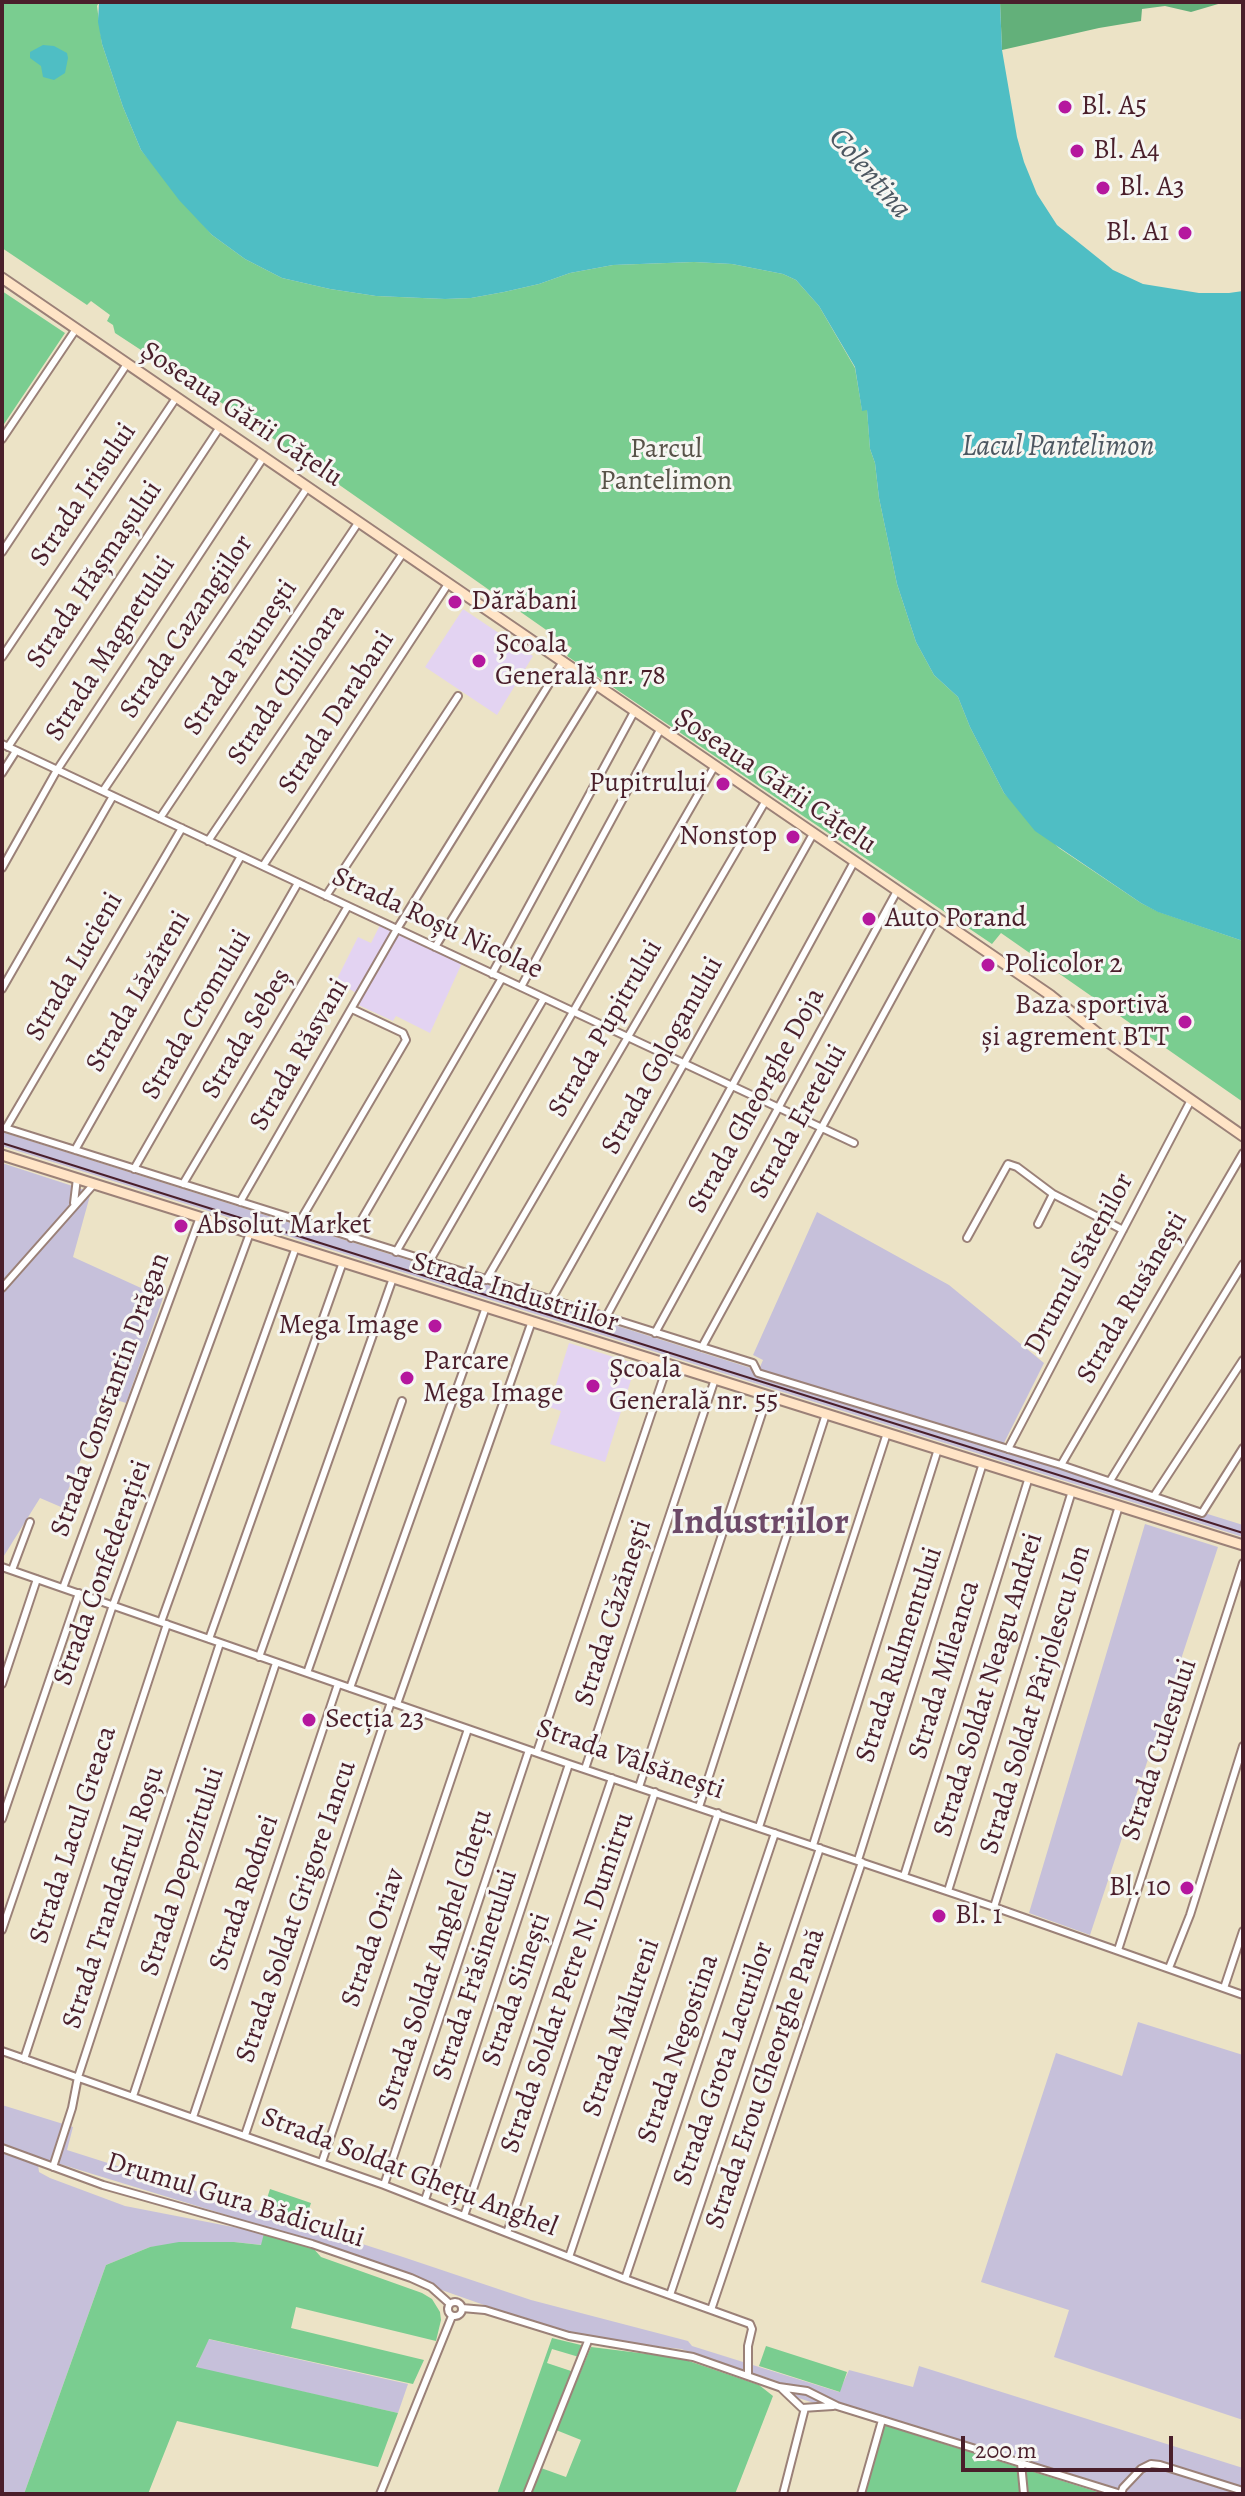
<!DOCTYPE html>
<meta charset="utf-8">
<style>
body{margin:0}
#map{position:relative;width:1245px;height:2496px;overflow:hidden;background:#ece3c6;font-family:Alegreya,serif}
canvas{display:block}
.frame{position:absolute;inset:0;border:4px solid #4a1f2b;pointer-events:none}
.scale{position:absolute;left:961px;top:2436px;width:212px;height:36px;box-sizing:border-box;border:4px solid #4a1f2b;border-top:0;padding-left:10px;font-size:24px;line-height:28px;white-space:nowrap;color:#4a1f2b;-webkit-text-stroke:6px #f6f6f2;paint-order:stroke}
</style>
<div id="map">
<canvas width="1245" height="2496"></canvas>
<div class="frame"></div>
<div class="scale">200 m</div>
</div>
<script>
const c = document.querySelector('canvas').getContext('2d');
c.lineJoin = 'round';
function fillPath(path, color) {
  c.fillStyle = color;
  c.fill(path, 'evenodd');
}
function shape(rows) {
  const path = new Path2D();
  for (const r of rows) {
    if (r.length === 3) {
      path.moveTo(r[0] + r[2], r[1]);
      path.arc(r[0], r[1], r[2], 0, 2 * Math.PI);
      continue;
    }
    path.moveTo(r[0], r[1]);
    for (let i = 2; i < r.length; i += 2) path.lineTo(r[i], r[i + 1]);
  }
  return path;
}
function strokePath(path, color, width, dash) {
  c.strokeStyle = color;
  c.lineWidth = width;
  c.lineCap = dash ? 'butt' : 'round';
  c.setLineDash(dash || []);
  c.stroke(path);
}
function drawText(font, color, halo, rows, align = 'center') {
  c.font = font + ' Alegreya,serif';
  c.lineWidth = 6;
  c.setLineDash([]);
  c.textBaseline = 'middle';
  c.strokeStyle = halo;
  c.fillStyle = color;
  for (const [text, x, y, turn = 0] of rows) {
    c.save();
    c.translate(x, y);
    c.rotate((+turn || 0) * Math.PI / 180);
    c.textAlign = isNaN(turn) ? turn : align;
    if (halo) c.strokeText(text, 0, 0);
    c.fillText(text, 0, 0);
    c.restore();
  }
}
fillPath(shape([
 [463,609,533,656,497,715,425,667],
 [380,925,462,963,430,1033,396,1016,393,1021,354,1003,358,994,336,981,358,937,371,943],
 [569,1343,636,1364,605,1462,550,1444,561,1411,549,1407]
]), '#e3d3f2');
fillPath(shape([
 [2,1132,754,1369,760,1367,763,1360,753,1355,817,1212,949,1285,1044,1363,1004,1443,1002,1450,1243,1525,1243,1537,2,1146],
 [2,1163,91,1192,73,1257,163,1298,126,1403,107,1397,61,1507,40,1498,2,1559],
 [1145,1524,1218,1547,1090,1935,1029,1913],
 [1138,2022,1243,2055,1243,2420,1054,2357,1069,2310,981,2282,1056,2053,1122,2076],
 [2,2105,73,2127,67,2150,400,2256,531,2300,688,2341,692,2346,839,2392,849,2370,913,2387,919,2366,1243,2468,1243,2494,1104,2494,776,2391,777,2381,681,2349,591,2339,549,2328,371,2265,331,2247,37,2157,39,2172,50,2178,125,2206,264,2233,262,2245,234,2242,150,2247,106,2265,24,2494,2,2494],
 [208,2339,408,2384,398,2413,196,2368]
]), '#c6c0da');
fillPath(shape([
 [2,2,99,2,97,6,102,44,123,107,141,150,212,235,245,259,282,278,330,289,376,296,445,299,471,298,504,292,539,284,570,273,613,265,694,262,732,264,783,274,796,280,819,306,855,368,862,410,867,409,870,449,875,463,879,498,897,584,916,642,934,675,958,697,970,727,1004,793,1059,848,1141,903,1159,912,1243,941,1243,1102,1001,933,992,944,567,656,572,648,231,409,115,333,113,325,107,321,110,315,91,301,87,305,2,248],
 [2,291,65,333,2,427],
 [270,2189,311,2203,304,2224,263,2211],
 [264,2233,313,2248,321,2257,422,2293,432,2299,440,2312,441,2320,436,2341,296,2307,291,2328,424,2360,413,2384,209,2339,196,2367,398,2413,378,2467,177,2421,148,2494,24,2494,106,2265,150,2247,179,2242,234,2242,261,2245],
 [552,2338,581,2345,581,2352,579,2357,552,2349,547,2363,574,2372,524,2494,497,2494],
 [766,2346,847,2372,840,2392,759,2366],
 [591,2347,680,2358,759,2385,773,2396,735,2494,531,2494,541,2468,566,2477,581,2440,556,2430],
 [884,2425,1104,2494,864,2494]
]), '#7acd90');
fillPath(shape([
 [1000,2,1225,2,1191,12,1165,6,1142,9,1141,21,1099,28,1002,50]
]), '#63b07a');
fillPath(shape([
 [99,2,1000,2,1002,50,1017,137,1024,162,1037,194,1057,225,1113,270,1143,284,1199,293,1229,293,1243,291,1243,941,1158,912,1141,903,1035,831,1004,793,970,727,958,697,934,675,916,642,897,584,879,498,875,463,870,449,867,410,862,411,855,367,819,306,796,280,783,274,732,264,694,262,613,265,570,273,539,284,504,292,471,298,445,299,376,296,330,289,282,278,245,259,212,235,179,200,141,150,123,107,102,44,98,22],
 [43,45,54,46,67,53,68,58,65,73,54,80,43,77,41,66,30,58,30,52]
]), '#4fbec4');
const street = shape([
 [2,439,76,329],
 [2,552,127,364],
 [2,657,176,398],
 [2,744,854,1143],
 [8,747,220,427],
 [2,773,16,751],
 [103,791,307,488],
 [160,818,358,523],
 [208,841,403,553],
 [263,866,448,584],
 [2,868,57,770,263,458],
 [326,896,458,696],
 [435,947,596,686],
 [492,974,634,712],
 [521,987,660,730],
 [2,989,113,796],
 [2,1127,753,1363,758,1373,1061,1465,1202,1513,1243,1448],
 [6,1128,182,828],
 [75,1150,241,856],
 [134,1169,298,883],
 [183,1184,348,906],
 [240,1202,397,929,562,663],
 [74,1203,77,1178],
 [300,1221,406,1040,403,1033,352,1009],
 [1038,1224,1053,1194],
 [351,1238,502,978],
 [967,1238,1008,1164,1017,1167,1053,1194,1123,1230],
 [396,1252,544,998],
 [429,1262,714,767],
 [486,1280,765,802],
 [2,1288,94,1184],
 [551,1300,813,834],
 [606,1317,854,862],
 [655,1333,897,891],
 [702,1347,936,918],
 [1008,1449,1191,1100],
 [1061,1465,1243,1153],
 [1110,1481,1243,1264],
 [1154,1496,1243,1360],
 [2,1567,569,1764,994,1907,1243,1995],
 [12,1570,30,1522],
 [63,1588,200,1217],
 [161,1622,296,1247],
 [209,1639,343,1262],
 [259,1657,393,1278],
 [307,1673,402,1401],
 [2,1684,37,1579],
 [350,1688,486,1307],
 [397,1704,532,1321],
 [537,1752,668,1364],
 [585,1769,715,1379],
 [639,1787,768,1395],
 [699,1807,826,1414],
 [2,1819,79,1593],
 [759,1827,887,1433],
 [813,1845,938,1449],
 [858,1860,983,1463],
 [904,1876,1029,1477],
 [948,1891,1072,1491],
 [994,1907,1119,1506],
 [2,1930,113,1605,250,1233],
 [1118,1950,1243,1563],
 [1169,1968,1190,1915,1243,1746],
 [1224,1988,1243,1931],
 [2,2051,384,2185,625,2279,750,2324,752,2329,748,2346,748,2375],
 [24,2059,167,1624],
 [133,2096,276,1663],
 [193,2117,338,1684],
 [245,2135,391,1702],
 [2,2148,103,2185,312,2244,411,2278,431,2287,450,2304],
 [322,2162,468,1729],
 [53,2167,72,2108,78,2077,220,1643],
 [384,2185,529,1750],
 [425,2200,569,1764],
 [464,2216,612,1778],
 [507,2233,655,1792],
 [569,2257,718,1813],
 [625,2279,775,1833],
 [670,2295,820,1848],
 [455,2309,7],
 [462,2308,485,2310,569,2336,693,2357,779,2387,807,2391,837,2406,1121,2494],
 [711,2310,862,1862],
 [781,2388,802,2408,833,2406],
 [1021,2463,1024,2494],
 [380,2494,452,2316],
 [527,2494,588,2341],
 [783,2494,805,2408],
 [861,2494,882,2420],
 [1121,2494,1123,2488,1141,2469,1151,2464,1160,2465,1243,2491]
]);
const secondary = shape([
 [2,278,1050,995,1111,1044,1243,1136],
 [2,1155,1243,1545]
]);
strokePath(street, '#9b8178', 10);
strokePath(secondary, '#9b8178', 13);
strokePath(street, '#fff', 6);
strokePath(secondary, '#ffe4c6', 9);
strokePath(shape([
 [2,1143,1243,1533]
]), '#4a1f2b', 2);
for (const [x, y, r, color] of [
 [1065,107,8,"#b5179e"],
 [1077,151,8,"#b5179e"],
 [1103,188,8,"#b5179e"],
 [1185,233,8,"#b5179e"],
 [455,602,8,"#b5179e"],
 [479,661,8,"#b5179e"],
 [723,784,8,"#b5179e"],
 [793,837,8,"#b5179e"],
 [869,919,8,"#b5179e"],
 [988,965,8,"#b5179e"],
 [1185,1022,8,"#b5179e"],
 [181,1226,8,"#b5179e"],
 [435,1326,8,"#b5179e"],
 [407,1378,8,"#b5179e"],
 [593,1386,8,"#b5179e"],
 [309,1720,8,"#b5179e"],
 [1187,1888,8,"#b5179e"],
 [939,1916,8,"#b5179e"]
]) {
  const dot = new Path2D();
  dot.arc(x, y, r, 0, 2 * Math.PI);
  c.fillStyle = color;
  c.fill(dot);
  strokePath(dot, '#f6f6f2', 3);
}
drawText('28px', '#4a1f2b', '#f6f6f2', [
 ["Bl. A5",1081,107],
 ["Bl. A4",1093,151],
 ["Bl. A3",1119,188],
 ["Bl. A1",1169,233,"right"],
 ["Dărăbani",471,602],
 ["Școala",495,645],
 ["Generală nr. 78",495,677],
 ["Pupitrului",707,784,"right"],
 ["Nonstop",777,837,"right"],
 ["Auto Porand",885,919],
 ["Policolor 2",1004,965],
 ["Baza sportivă",1169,1006,"right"],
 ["și agrement BTT",1169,1038,"right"],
 ["Absolut Market",197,1226],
 ["Mega Image",419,1326,"right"],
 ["Parcare",423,1362],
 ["Mega Image",423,1394],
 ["Școala",609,1370],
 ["Generală nr. 55",609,1402],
 ["Secția 23",325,1720],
 ["Bl. 10",1171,1888,"right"],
 ["Bl. 1",955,1916]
], 'left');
drawText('28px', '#4a1f2b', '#f6f6f2', [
 ["Șoseaua Gării Cățelu",241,415,34],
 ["Strada Irisului",84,495,-56],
 ["Strada Hășmașului",95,575,-56],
 ["Strada Cazangiilor",187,627,-56],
 ["Strada Magnetului",111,649,-57],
 ["Strada Păunești",241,658,-56],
 ["Strada Chilioara",287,685,-56],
 ["Strada Darabani",337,713,-57],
 ["Șoseaua Gării Cățelu",775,782,34],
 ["Strada Roșu Nicolae",437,924,25],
 ["Strada Lucieni",75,967,-60],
 ["Strada Lăzăreni",139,992,-60],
 ["Strada Cromului",197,1015,-60],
 ["Strada Pupitrului",606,1029,-60],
 ["Strada Sebeș",247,1034,-59],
 ["Strada Răsvani",300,1055,-60],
 ["Strada Gologanului",663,1056,-61],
 ["Strada Gheorghe Doja",757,1101,-61],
 ["Strada Eretelui",799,1122,-61],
 ["Drumul Sătenilor",1080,1264,-62],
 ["Strada Industriilor",515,1293,17],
 ["Strada Rusănești",1133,1298,-60],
 ["Strada Constantin Drăgan",111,1395,-70],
 ["Strada Confederației",103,1573,-70],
 ["Strada Căzănești",614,1613,-72],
 ["Strada Rulmentului",900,1655,-72],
 ["Strada Mileanca",945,1670,-73],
 ["Strada Soldat Neagu Andrei",989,1685,-73],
 ["Strada Soldat Pârjolescu Ion",1036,1700,-73],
 ["Strada Culesului",1160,1750,-72],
 ["Strada Vâlsănești",630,1760,19],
 ["Strada Lacul Greaca",74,1835,-72],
 ["Strada Depozitului",183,1872,-72],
 ["Strada Rodnei",245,1893,-71],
 ["Strada Trandafirul Roșu",114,1898,-72],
 ["Strada Soldat Grigore Iancu",297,1912,-71],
 ["Strada Oriav",374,1938,-71],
 ["Strada Soldat Anghel Ghețu",436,1960,-72],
 ["Strada Frăsinetului",476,1975,-72],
 ["Strada Soldat Petre N. Dumitru",568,1983,-71],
 ["Strada Sinești",517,1990,-71],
 ["Strada Mălureni",622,2028,-71],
 ["Strada Negostina",679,2049,-71],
 ["Strada Grota Lacurilor",724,2064,-71],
 ["Strada Erou Gheorghe Pană",766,2079,-71],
 ["Strada Soldat Ghețu Anghel",409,2173,21],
 ["Drumul Gura Bădicului",235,2201,17]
]);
drawText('28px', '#585349', '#f6f6f2', [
 ["Parcul",666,450],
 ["Pantelimon",666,482]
]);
drawText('italic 30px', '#4c5761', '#f6f6f2', [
 ["Colentina",869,174,49],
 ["Lacul Pantelimon",1058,448]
]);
drawText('bold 36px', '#6d4a68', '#f6f6f2', [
 ["Industriilor",760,1524]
]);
</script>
